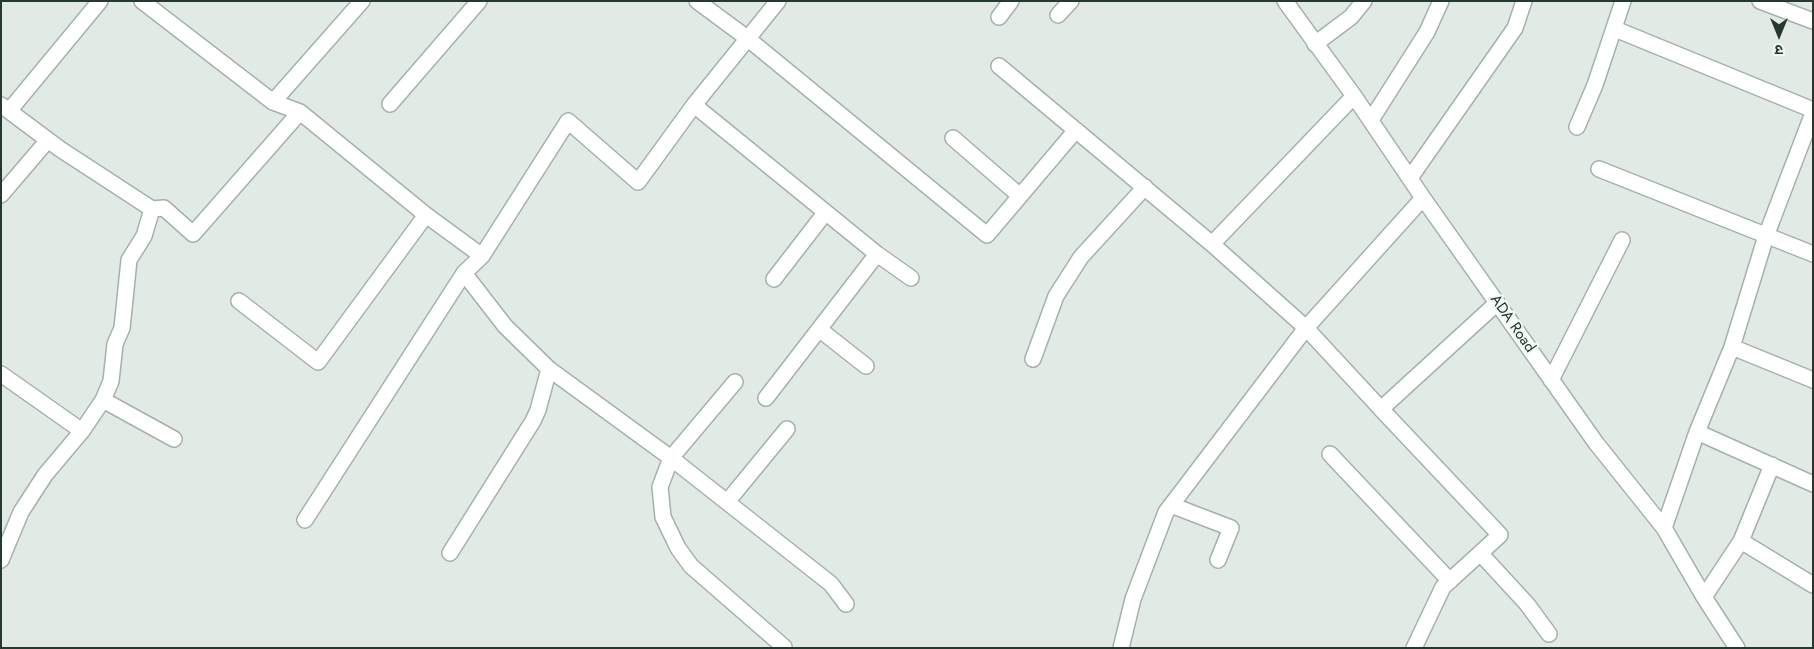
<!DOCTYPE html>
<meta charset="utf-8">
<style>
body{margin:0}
#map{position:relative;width:1814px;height:649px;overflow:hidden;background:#e2eae5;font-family:Jost,"Noto Sans Devanagari",sans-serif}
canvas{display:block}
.frame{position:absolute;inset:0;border:2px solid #24392f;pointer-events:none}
.north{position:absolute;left:1754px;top:10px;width:50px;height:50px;-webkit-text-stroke:4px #f2f7f3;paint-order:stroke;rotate:180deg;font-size:14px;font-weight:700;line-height:20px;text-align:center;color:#24392f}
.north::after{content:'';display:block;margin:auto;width:18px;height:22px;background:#24392f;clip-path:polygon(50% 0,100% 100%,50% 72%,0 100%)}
</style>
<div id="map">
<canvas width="1814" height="649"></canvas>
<div class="frame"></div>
<div class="north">उ</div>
</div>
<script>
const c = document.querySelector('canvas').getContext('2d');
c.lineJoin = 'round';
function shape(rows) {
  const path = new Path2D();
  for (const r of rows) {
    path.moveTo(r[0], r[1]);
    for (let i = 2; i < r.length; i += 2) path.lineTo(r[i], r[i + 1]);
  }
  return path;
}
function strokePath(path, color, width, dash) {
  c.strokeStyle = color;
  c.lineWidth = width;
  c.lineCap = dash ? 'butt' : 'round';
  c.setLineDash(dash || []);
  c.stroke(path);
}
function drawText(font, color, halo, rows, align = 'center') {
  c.font = font + ' Jost,sans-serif';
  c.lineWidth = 4.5;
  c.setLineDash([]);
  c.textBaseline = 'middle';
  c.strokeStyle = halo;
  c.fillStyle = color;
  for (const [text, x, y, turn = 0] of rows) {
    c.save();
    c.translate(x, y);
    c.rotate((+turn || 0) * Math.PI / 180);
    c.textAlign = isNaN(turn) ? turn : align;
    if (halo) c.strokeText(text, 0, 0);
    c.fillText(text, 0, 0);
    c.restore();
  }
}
const minor = shape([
 [142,1,273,102,300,112,426,215,482,256,568,121,638,182,694,105,778,1],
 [697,1,747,38,987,235,1076,130],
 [1285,1,1354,96,1423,198,1596,443,1664,528,1704,597,1737,648],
 [1760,1,1813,21],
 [1058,15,1071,1],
 [999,17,1011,1],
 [1615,29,1813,110],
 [1315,44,1351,17,1364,1],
 [999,66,1212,244,1306,328,1381,409,1497,303],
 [273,102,362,1],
 [390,104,479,1],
 [1,105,60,149,152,209],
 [694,105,877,254,911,278],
 [9,111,100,1],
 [1371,120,1427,32,1441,1],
 [1577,127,1595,85,1623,1],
 [953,138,1020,196],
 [1599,169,1813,254],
 [1410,178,1515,28,1524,1],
 [1,195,48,140],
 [1212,244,1354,96],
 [464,273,505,326,549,369,671,458,660,487,663,517,678,548,691,566,784,647],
 [774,279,825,213],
 [239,301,318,362,426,215],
 [819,329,866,366],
 [1732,347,1813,380],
 [1033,359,1056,296,1081,257,1145,187],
 [1,374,82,431],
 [1551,380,1622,240],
 [735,382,671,458,831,584,846,604],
 [766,398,877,254],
 [103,400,174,439],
 [1381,409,1500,535,1443,587,1414,648],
 [1697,432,1813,484],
 [1330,454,1450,581],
 [727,502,787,429],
 [1171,505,1231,528,1218,560],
 [305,520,464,273,482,256],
 [1664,528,1697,432,1732,347,1766,236,1813,113],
 [1741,541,1813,585],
 [450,553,533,421,538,410,549,369],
 [1480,553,1527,604,1549,634],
 [1,560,21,512,45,475,82,431,103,400,111,381,115,344,122,328,129,260,144,236,152,209,164,208,193,234,300,112],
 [1704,597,1741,541,1772,465],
 [1121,648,1133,599,1166,512,1306,328,1423,198]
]);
strokePath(minor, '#a5b1ab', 18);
strokePath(minor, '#fff', 15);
drawText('15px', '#24392f', '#f2f7f3', [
 ["ADA Road",1512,324,55]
]);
</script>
